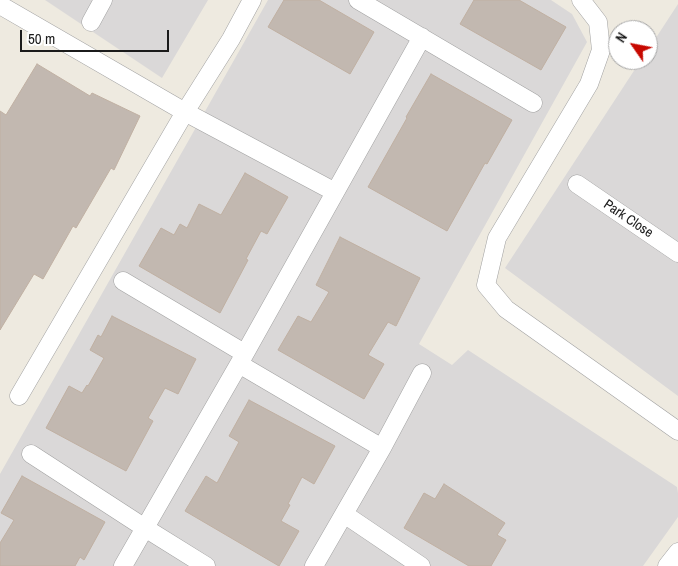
<!DOCTYPE html>
<style>
body{margin:0}
#map{position:relative;width:678px;height:566px;overflow:hidden;background:#eeeae0;font-family:"Archivo Narrow",sans-serif}
canvas{display:block}
.north{position:absolute;left:608px;top:20px;width:50px;height:50px;box-sizing:border-box;background:#fff;border:1px solid #a4a4a4;border-radius:50%;rotate:303deg;font-size:14px;font-weight:700;line-height:20px;text-align:center;color:#1b1b1b}
.north::after{content:'';display:block;margin:auto;width:18px;height:22px;background:#c70800;clip-path:polygon(50% 0,100% 100%,50% 72%,0 100%)}
.scale{position:absolute;left:20px;top:30px;width:149px;height:22px;box-sizing:border-box;border:2px solid #1b1b1b;border-top:0;padding-left:6px;font-size:15px;line-height:18px;white-space:nowrap;color:#1b1b1b;-webkit-text-stroke:4px #fff;paint-order:stroke}
</style>
<div id="map">
<canvas width="678" height="566"></canvas>
<div class="north">N</div>
<div class="scale">50 m</div>
</div>
<script>
const c = document.querySelector('canvas').getContext('2d');
c.lineJoin = 'round';
function fillPath(path, color) {
  c.fillStyle = color;
  c.fill(path, 'evenodd');
}
function shape(rows) {
  const path = new Path2D();
  for (const r of rows) {
    path.moveTo(r[0], r[1]);
    for (let i = 2; i < r.length; i += 2) path.lineTo(r[i], r[i + 1]);
  }
  return path;
}
function strokePath(path, color, width, dash) {
  c.strokeStyle = color;
  c.lineWidth = width;
  c.lineCap = dash ? 'butt' : 'round';
  c.setLineDash(dash || []);
  c.stroke(path);
}
function drawText(font, color, halo, rows, align = 'center') {
  c.font = font + ' "Archivo Narrow",sans-serif';
  c.lineWidth = 5;
  c.setLineDash([]);
  c.textBaseline = 'middle';
  c.strokeStyle = halo;
  c.fillStyle = color;
  for (const [text, x, y, turn = 0] of rows) {
    c.save();
    c.translate(x, y);
    c.rotate((+turn || 0) * Math.PI / 180);
    c.textAlign = isNaN(turn) ? turn : align;
    if (halo) c.strokeText(text, 0, 0);
    c.fillText(text, 0, 0);
    c.restore();
  }
}
fillPath(shape([
 [45,0,208,0,162,78],
 [268,0,551,0,572,14,587,42,419,344,452,365,468,350,677,487,678,493,678,517,643,566,0,566,0,474],
 [678,4,678,396,505,268,641,60,648,60,648,50]
]), '#dad8d8');
const building = shape([
 [284,0,319,0,374,32,350,74,268,27,284,0],
 [474,0,519,0,566,27,541,70,460,24,474,0],
 [37,64,90,96,92,93,140,116,114,170,111,168,76,228,73,226,43,279,34,274,0,330,0,111,6,115,37,64],
 [431,74,512,120,487,164,485,163,447,231,368,187,407,118,406,117,431,74],
 [245,173,288,197,267,234,261,231,246,259,248,260,220,313,139,266,161,228,174,235,180,224,187,228,199,204,221,215,245,173],
 [340,237,420,278,396,326,388,322,368,355,384,364,364,399,278,350,298,316,311,322,329,292,316,285,340,237],
 [112,316,196,359,178,394,165,388,148,418,153,421,126,471,46,428,69,386,82,393,87,385,88,386,104,358,90,350,98,335,101,337,112,316],
 [249,400,335,446,314,484,302,477,288,504,290,505,281,521,299,531,279,566,185,511,206,476,217,483,239,442,229,436,249,400],
 [22,476,105,522,84,560,80,557,75,566,0,566,0,543,14,520,1,513,22,476],
 [444,484,505,523,497,535,506,540,491,566,469,566,404,528,424,493,435,499,444,484]
]);
fillPath(building, '#c2b8b0');
strokePath(building, '#c0b0a2', 1);
const street = shape([
 [358,0,533,103],
 [581,0,598,22,601,50,589,84,497,238,486,285,506,309,678,431],
 [0,5,185,112,335,192],
 [91,22,103,0],
 [577,184,678,253],
 [123,281,244,353],
 [239,364,382,448],
 [19,396,185,112,231,39,252,0],
 [31,454,145,528,206,566],
 [344,514,421,566],
 [123,566,239,364,422,37],
 [314,566,382,448,422,373],
 [667,566,678,552]
]);
strokePath(street, '#a2a2a2', 19);
strokePath(street, '#fff', 18);
drawText('14px', '#1b1b1b', '#fff', [
 ["Park Close",628,219,34]
]);
</script>
